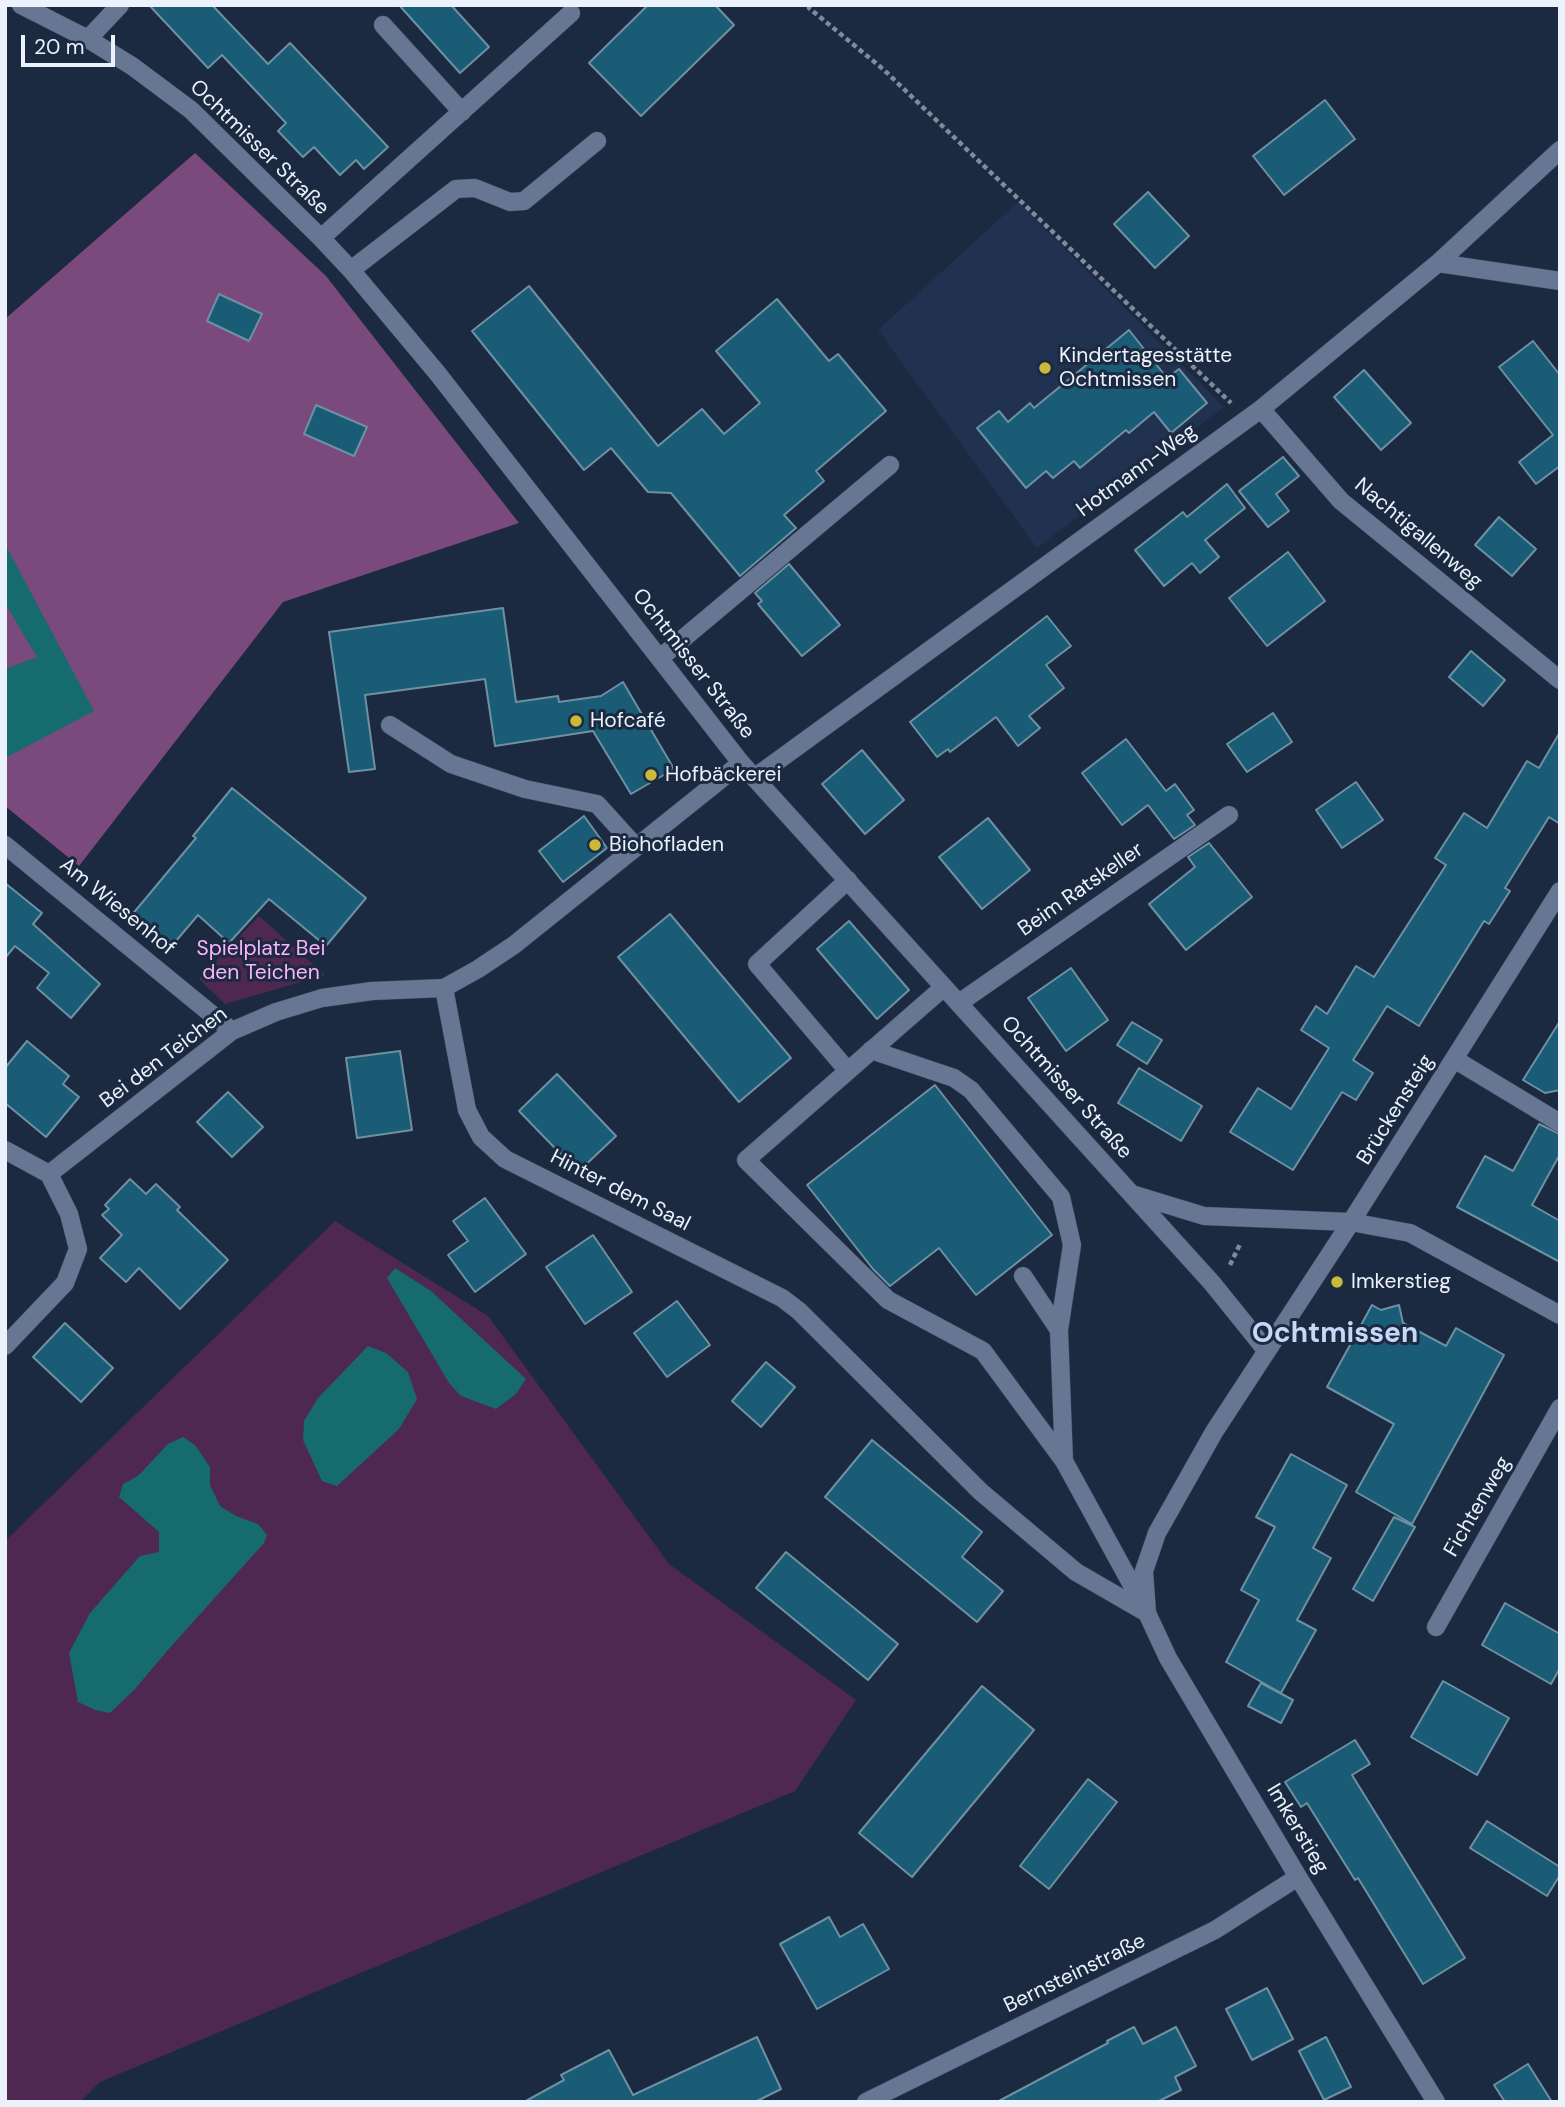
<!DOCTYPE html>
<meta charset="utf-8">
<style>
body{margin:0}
#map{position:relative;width:1565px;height:2107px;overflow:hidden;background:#1c2a41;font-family:"DM Sans",sans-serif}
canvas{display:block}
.frame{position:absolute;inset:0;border:7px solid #ecf2fc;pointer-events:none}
.scale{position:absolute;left:21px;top:35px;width:94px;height:32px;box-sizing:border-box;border:4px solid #ecf2fc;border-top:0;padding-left:9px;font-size:21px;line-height:24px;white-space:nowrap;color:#ecf2fc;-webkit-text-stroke:5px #1c2a41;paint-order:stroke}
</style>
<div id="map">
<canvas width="1565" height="2107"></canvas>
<div class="frame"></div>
<div class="scale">20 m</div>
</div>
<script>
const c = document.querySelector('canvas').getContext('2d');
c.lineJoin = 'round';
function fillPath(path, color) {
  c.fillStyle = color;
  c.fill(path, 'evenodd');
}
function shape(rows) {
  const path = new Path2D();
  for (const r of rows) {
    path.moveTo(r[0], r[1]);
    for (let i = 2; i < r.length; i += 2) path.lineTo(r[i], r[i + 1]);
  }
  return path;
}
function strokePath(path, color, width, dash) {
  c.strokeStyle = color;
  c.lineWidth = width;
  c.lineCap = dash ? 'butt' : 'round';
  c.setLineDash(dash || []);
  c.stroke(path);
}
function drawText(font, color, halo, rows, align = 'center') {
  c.font = font + ' "DM Sans",sans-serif';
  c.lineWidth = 6;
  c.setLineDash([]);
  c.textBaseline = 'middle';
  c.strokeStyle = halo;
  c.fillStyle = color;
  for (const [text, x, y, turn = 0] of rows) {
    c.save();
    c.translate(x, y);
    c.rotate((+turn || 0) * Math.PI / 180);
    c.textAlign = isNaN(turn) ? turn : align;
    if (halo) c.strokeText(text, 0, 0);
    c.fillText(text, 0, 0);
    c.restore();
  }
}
fillPath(shape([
 [1018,202,1224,407,1037,548,878,330]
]), '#213250');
fillPath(shape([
 [259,916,325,975,225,1004,199,979],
 [335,1221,488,1316,669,1564,856,1700,795,1791,100,2082,80,2102,5,2102,5,1541]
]), '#4f2851');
fillPath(shape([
 [195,153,326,276,519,523,283,602,79,866,5,806,5,319]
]), '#794a7b');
fillPath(shape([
 [5,544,94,711,5,758,5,669,37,657,5,603],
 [395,1268,431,1291,526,1379,516,1394,496,1409,461,1396,449,1383,387,1278],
 [368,1346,386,1353,408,1372,417,1399,399,1429,337,1486,322,1481,303,1440,304,1421,318,1398],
 [183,1437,195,1445,210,1467,210,1485,220,1506,236,1516,258,1524,267,1535,264,1543,167,1651,135,1689,110,1713,95,1710,78,1702,69,1653,90,1613,140,1556,159,1552,159,1532,119,1497,123,1484,138,1476,168,1444]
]), '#156b6d');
const building = shape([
 [149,5,212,5,268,64,290,43,388,147,364,169,356,160,340,175,314,147,303,157,278,131,286,123,222,55,208,68,149,5],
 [399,5,451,5,489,47,460,73,399,5],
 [648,5,715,5,734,25,641,116,589,63,648,5],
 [1325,100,1355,139,1284,195,1253,156,1325,100],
 [1148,192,1189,236,1155,268,1114,224,1148,192],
 [529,286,658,446,702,409,724,434,760,403,716,351,777,299,829,361,838,354,886,411,816,471,824,481,784,515,796,528,740,576,671,493,648,492,611,448,584,470,472,331,529,286],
 [219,294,262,314,249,341,207,321,219,294],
 [1129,330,1167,378,1179,369,1207,403,1171,433,1154,412,1129,433,1126,430,1080,468,1074,461,1053,478,1046,471,1026,488,977,428,999,411,1008,422,1030,403,1034,408,1129,330],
 [1533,341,1560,375,1560,466,1536,484,1519,462,1553,435,1499,367,1533,341],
 [1364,370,1411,423,1381,450,1334,397,1364,370],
 [316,405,367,427,354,456,304,434,316,405],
 [1283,457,1299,476,1276,494,1289,511,1268,527,1239,491,1283,457],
 [1227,484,1245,508,1205,540,1219,557,1200,573,1192,563,1164,586,1135,550,1183,512,1187,517,1227,484],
 [1499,517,1536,549,1512,576,1475,545,1499,517],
 [1288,552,1325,601,1267,646,1229,598,1288,552],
 [789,564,840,625,802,656,758,604,762,601,755,593,789,564],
 [503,608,516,702,558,696,559,702,601,696,623,682,674,769,631,794,593,731,495,746,485,679,365,695,375,769,349,772,329,632,503,608],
 [1047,616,1071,646,1046,665,1064,688,1029,716,1040,728,1018,746,996,717,950,752,948,749,937,757,910,722,1047,616],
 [1471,651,1505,680,1483,706,1449,677,1471,651],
 [1273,713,1292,742,1247,772,1227,744,1273,713],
 [1560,732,1560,824,1549,817,1505,888,1510,891,1489,924,1484,921,1419,1026,1387,1006,1353,1060,1373,1073,1356,1100,1342,1092,1293,1170,1230,1132,1258,1088,1291,1109,1329,1048,1301,1030,1316,1006,1327,1014,1356,966,1374,977,1446,865,1435,858,1464,813,1487,828,1527,761,1539,768,1560,732],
 [1126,739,1166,791,1175,784,1194,810,1187,815,1195,825,1174,839,1148,805,1122,825,1082,773,1126,739],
 [862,750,904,800,865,834,822,784,862,750],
 [1356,782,1383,820,1342,848,1316,810,1356,782],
 [232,788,366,898,326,946,269,899,229,943,198,915,170,948,131,916,196,838,193,836,232,788],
 [584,816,607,848,563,882,539,851,584,816],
 [988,818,1030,870,982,909,939,857,988,818],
 [1209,843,1252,897,1186,950,1149,904,1195,867,1188,857,1209,843],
 [5,883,42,913,33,924,100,984,71,1018,37,988,49,973,15,946,5,958,5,883],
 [670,914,791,1058,739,1102,618,957,670,914],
 [849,921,909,990,877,1019,817,949,849,921],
 [1071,968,1108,1020,1066,1051,1028,998,1071,968],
 [1560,1021,1560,1090,1545,1093,1523,1080,1560,1021],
 [1132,1022,1162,1040,1147,1064,1117,1045,1132,1022],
 [27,1041,69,1076,63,1084,79,1097,46,1137,5,1103,5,1068,27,1041],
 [400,1051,412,1130,357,1138,346,1058,400,1051],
 [1139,1068,1202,1106,1181,1141,1118,1103,1139,1068],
 [557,1074,616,1136,578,1172,519,1111,557,1074],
 [935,1085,1052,1235,976,1295,939,1248,890,1286,873,1269,807,1185,935,1085],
 [228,1092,263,1127,232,1157,197,1122,228,1092],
 [1539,1124,1560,1134,1560,1154,1532,1205,1560,1221,1560,1262,1457,1207,1485,1156,1513,1171,1539,1124],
 [130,1179,146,1194,156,1184,180,1207,177,1210,228,1260,180,1309,139,1268,126,1282,100,1258,122,1235,102,1215,109,1209,105,1205,130,1179],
 [485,1198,526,1254,475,1292,448,1255,468,1241,453,1221,485,1198],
 [593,1235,632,1292,585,1324,546,1267,593,1235],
 [677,1301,710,1345,667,1377,634,1333,677,1301],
 [1372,1305,1381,1310,1399,1305,1403,1323,1446,1346,1456,1328,1504,1355,1412,1524,1356,1492,1394,1424,1327,1387,1372,1305],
 [65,1323,113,1368,81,1402,33,1357,65,1323],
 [766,1362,795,1387,761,1427,732,1401,766,1362],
 [872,1440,982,1532,962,1557,1003,1591,977,1622,825,1497,872,1440],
 [1291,1454,1347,1485,1313,1548,1331,1558,1297,1620,1316,1630,1281,1693,1226,1662,1259,1600,1241,1590,1275,1527,1256,1517,1291,1454],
 [1394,1517,1415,1527,1373,1601,1353,1589,1394,1517],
 [786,1552,898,1644,868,1680,756,1588,786,1552],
 [1505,1603,1560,1634,1560,1668,1551,1684,1482,1645,1505,1603],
 [1443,1681,1509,1718,1477,1775,1411,1737,1443,1681],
 [1261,1683,1293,1700,1281,1723,1248,1706,1261,1683],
 [982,1686,1034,1730,912,1877,859,1833,982,1686],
 [1355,1740,1370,1764,1352,1775,1465,1958,1423,1984,1358,1878,1355,1880,1307,1803,1301,1807,1285,1782,1355,1740],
 [1088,1779,1117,1802,1049,1889,1020,1866,1088,1779],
 [1487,1821,1560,1867,1560,1875,1547,1896,1470,1848,1487,1821],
 [829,1917,840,1937,863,1924,889,1969,817,2009,780,1944,829,1917],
 [1267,1988,1293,2039,1252,2060,1226,2009,1267,1988],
 [1134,2027,1143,2044,1176,2027,1196,2066,1175,2077,1181,2090,1157,2102,997,2102,1108,2043,1107,2041,1134,2027],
 [757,2037,781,2089,755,2102,524,2102,564,2080,561,2075,609,2050,633,2095,757,2037],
 [1326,2037,1351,2087,1324,2100,1299,2051,1326,2037],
 [1528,2064,1552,2102,1505,2102,1494,2085,1528,2064]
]);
fillPath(building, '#1a5b75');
strokePath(building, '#6d91a2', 2);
const minor = shape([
 [21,5,88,39,132,66,191,110,321,238,351,270,438,374,741,763,1212,1283,1266,1350],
 [383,25,462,112],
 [88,39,120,5],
 [321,238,571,13],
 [1438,263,1560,150],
 [351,270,456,189,475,188,510,202,524,201,597,141],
 [1261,409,1341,501,1560,680],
 [660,658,890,465],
 [390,725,451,764,525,789,597,804,636,847],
 [754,778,1261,409,1438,263,1560,281],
 [5,845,232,1031],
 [848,880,757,964,848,1071],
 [944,987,746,1160,888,1300,983,1351,1064,1461,1144,1607],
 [444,988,467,1110,481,1137,505,1159,782,1298,799,1311,981,1492,1076,1572,1147,1613],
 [959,1003,1229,815],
 [871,1050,954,1078,971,1090,1061,1197,1072,1245,1059,1330],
 [1454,1059,1560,1123],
 [5,1150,49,1174,69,1214,78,1249,65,1283,5,1346],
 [49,1174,232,1031,276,1012,322,998,372,991,444,988,478,969,514,945,741,763],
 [1132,1194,1204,1216,1351,1222,1410,1233,1560,1315],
 [1023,1276,1059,1330,1064,1461],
 [1436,1627,1560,1408],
 [866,2102,1215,1930,1298,1877],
 [1436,2102,1298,1877,1168,1658,1147,1613,1144,1571,1157,1533,1214,1432,1351,1222,1560,891]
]);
strokePath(minor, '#3d475a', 19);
strokePath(shape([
 [810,5,809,8,883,69,1231,403],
 [1230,1265,1241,1242]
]), '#808a9b', 4.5, [5, 3.5]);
strokePath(minor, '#677793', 18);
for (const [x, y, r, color] of [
 [1045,368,7,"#cbba39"],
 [576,721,7,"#cbba39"],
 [651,775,7,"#cbba39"],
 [595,845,7,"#cbba39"],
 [1337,1282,7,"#cbba39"]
]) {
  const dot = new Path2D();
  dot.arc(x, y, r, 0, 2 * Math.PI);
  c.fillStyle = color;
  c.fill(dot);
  strokePath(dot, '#1c2a41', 2.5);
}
drawText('21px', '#ecf2fc', '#1c2a41', [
 ["Ochtmisser Straße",259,148,44],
 ["Hotmann-Weg",1137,471,-36],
 ["Nachtigallenweg",1418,534,40],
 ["Ochtmisser Straße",693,664,52],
 ["Beim Ratskeller",1081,890,-35],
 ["Am Wiesenhof",117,907,39],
 ["Bei den Teichen",164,1058,-37],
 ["Ochtmisser Straße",1066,1088,48],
 ["Brückensteig",1396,1110,-58],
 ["Hinter dem Saal",620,1191,27],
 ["Fichtenweg",1478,1507,-60],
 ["Imkerstieg",1297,1829,59],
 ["Bernsteinstraße",1075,1974,-26]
]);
drawText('21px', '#ecf2fc', '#1c2a41', [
 ["Kindertagesstätte",1059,356],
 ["Ochtmissen",1059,380],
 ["Hofcafé",590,721],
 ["Hofbäckerei",665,775],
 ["Biohofladen",609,845],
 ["Imkerstieg",1351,1282]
], 'left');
drawText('21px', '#fcb4fe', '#1c2a41', [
 ["Spielplatz Bei",261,949],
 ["den Teichen",261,973]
]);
drawText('bold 28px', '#c6d8f7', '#1c2a41', [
 ["Ochtmissen",1335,1335]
]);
</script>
